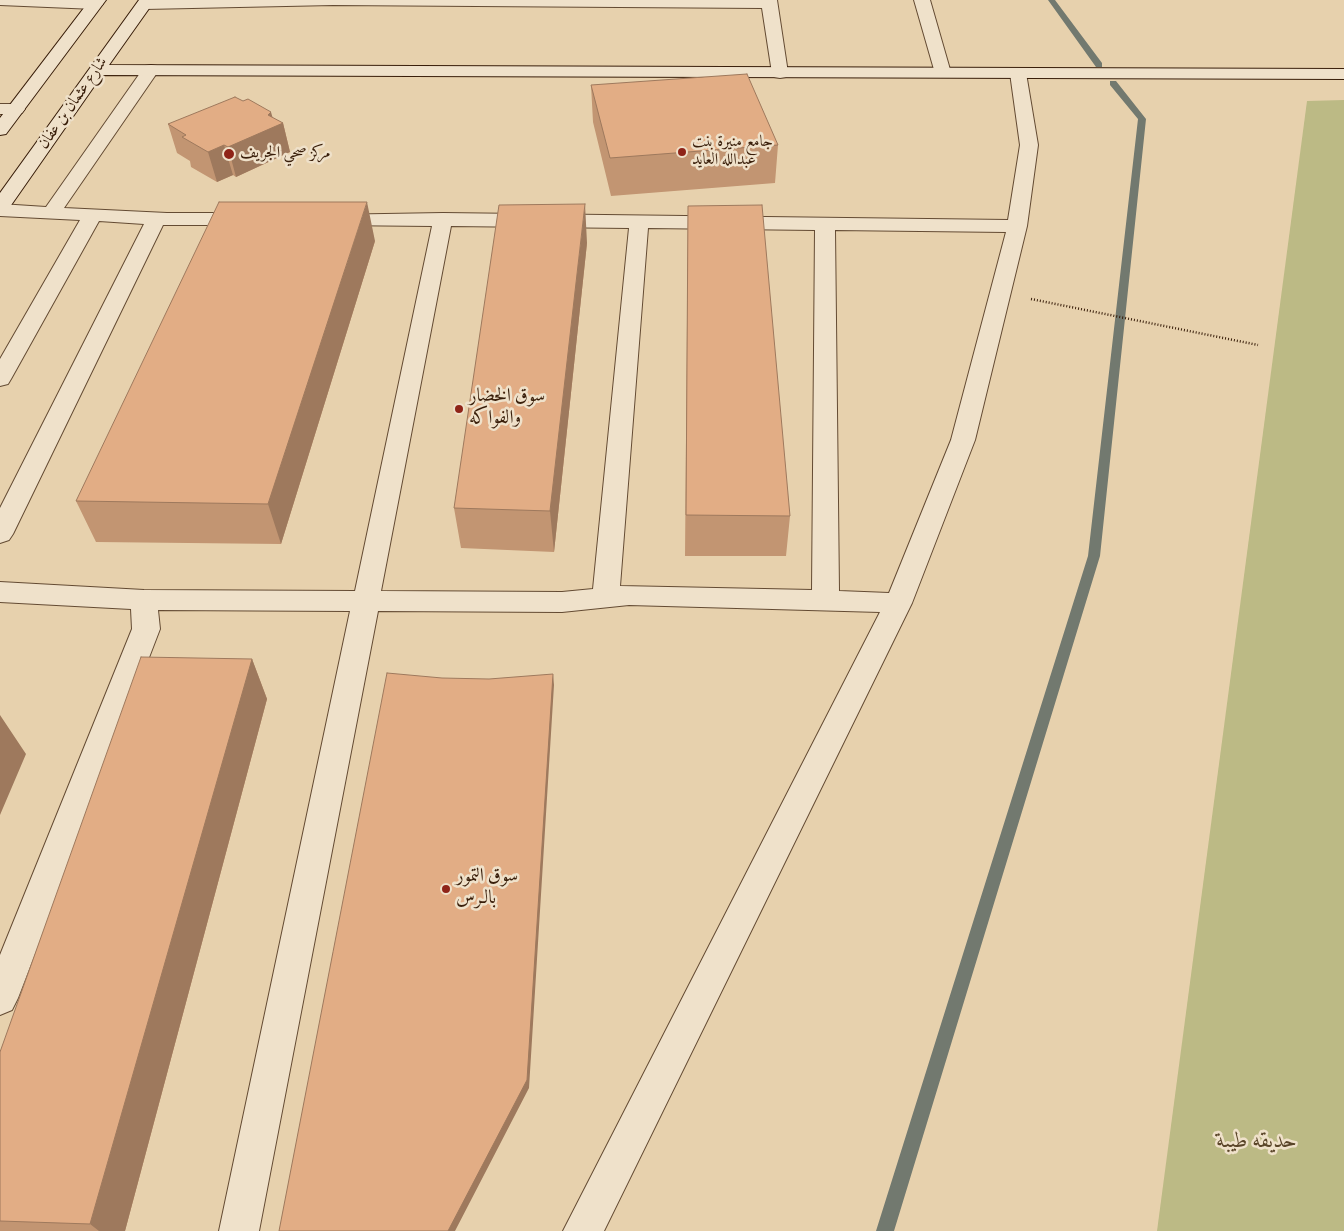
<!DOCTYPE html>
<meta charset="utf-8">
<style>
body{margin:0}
canvas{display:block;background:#e7d1ad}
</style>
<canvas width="1344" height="1231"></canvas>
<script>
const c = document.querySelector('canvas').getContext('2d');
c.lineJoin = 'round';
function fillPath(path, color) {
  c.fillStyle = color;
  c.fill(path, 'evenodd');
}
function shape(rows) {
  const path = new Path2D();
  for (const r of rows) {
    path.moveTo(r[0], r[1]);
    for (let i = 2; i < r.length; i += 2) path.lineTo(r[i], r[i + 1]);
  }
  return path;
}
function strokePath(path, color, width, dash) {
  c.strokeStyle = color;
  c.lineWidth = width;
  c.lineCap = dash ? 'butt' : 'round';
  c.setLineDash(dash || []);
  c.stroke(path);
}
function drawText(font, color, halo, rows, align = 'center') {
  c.font = font + ' "Sorts Mill Goudy",Amiri,serif';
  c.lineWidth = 5;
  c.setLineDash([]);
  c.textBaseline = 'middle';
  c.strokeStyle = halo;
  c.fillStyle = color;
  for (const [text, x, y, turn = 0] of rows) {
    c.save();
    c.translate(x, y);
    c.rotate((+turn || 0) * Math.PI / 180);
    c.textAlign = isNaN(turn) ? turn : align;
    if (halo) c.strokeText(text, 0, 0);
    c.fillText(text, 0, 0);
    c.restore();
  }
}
fillPath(shape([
 [1344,100,1344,1231,1157,1231,1307,101]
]), '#bcba85');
fillPath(shape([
 [1048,0,1055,0,1102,63,1102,67,1096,67,1048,0],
 [1110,81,1116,81,1146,119,1100,556,894,1231,876,1231,1088,556,1138,119,1110,85,1110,81]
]), '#72796f');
const street = shape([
 [0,0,97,0,103,4,95,9,0,5,0,0],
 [777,0,788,73,786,77,780,78,774,77,772,73,762,8,333,5,145,9,137,4,143,0,777,0],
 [914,0,930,0,951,73,949,77,937,77,935,73,914,0],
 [151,65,157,66,159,70,64,208,167,213,248,213,255,215,258,219,255,223,248,225,163,225,13,534,9,540,0,543,0,508,144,224,99,221,11,379,8,384,0,386,0,359,80,220,0,216,0,204,46,207,145,66,151,65],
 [1018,68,1024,69,1026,73,1038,145,1027,226,975,440,912,603,604,1231,563,1231,880,612,629,605,562,612,378,611,259,1231,219,1231,350,611,158,610,160,629,18,998,12,1010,0,1015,0,955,132,629,131,609,0,602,0,582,144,590,355,591,432,226,333,225,326,223,323,219,326,215,443,213,1008,220,1020,145,1010,73,1012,69,1018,68],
 [451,226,629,228,593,589,562,592,381,591,451,226],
 [648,228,815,230,812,590,620,586,648,228],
 [835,230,1006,232,951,440,889,593,839,591,835,230],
 [0,104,16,104,22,105,25,109,22,113,16,114,0,114,0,104]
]);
const secondary = shape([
 [90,0,106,0,6,134,0,135,0,118,90,0],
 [139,0,155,0,109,65,1344,69,1344,79,102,75,7,211,0,213,0,193,139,0]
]);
strokePath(street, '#644b33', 2);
strokePath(secondary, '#391e0a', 2);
strokePath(shape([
 [1031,299,1258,345]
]), '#391e0a', 2.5, [1, 2]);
fillPath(street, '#efe1ca');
fillPath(secondary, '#efe1ca');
fillPath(shape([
 [591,85,778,145,775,183,611,196,593,122],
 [273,118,283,123,290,152,236,177,233,175,217,182,191,167,190,161,177,153,168,124],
 [688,206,790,516,786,556,685,556],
 [375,241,281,544,96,542,76,501],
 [587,243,554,552,461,548,454,508],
 [252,659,267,699,125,1231,0,1231,0,1052]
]), '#c29572');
fillPath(shape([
 [271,112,275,126,283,123,290,152,236,177,228,147,268,115],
 [224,145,233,175,217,182,208,152],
 [367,202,375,241,281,544,268,504],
 [585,204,587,243,554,552,550,511],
 [252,659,267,699,125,1231,99,1231,90,1224],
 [553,674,554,685,529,1088,455,1231,448,1231],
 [0,715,26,754,0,815]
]), '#9e795d');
const building = shape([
 [747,74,778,145,610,158,591,85,747,74],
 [235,97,243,101,248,99,271,112,268,115,283,123,228,147,224,145,208,152,182,137,186,135,168,124,235,97],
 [219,202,367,202,268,504,76,501,219,202],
 [585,204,550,511,454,508,499,205,585,204],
 [762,205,790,516,686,515,688,206,762,205],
 [141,657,252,659,90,1224,0,1221,0,1052,141,657],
 [387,673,442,678,489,679,553,674,527,1080,448,1231,279,1231,387,673]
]);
fillPath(building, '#e2ad85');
strokePath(building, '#9e795d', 1);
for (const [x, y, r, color] of [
 [682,152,5,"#8f2418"],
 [229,154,6,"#8f2418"],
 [459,409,5,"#8f2418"],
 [446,889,5,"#8f2418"]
]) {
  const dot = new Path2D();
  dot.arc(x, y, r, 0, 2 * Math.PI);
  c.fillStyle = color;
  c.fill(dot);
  strokePath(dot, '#efe1ca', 2);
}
drawText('16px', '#391e0a', '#efe1ca', [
 ["شارع عثمان بن عفان",74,104,-55]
]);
drawText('16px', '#391e0a', '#efe1ca', [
 ["جامع منيرة بنت",692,143],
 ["عبدالله العايد",692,161],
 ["مركز صحي الجريف",240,154]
], 'left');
drawText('19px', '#391e0a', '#efe1ca', [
 ["سوق الخضار",469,398],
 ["والفواكه",469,420],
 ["سوق التمور",456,878],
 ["بالـرس",456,900]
], 'left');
drawText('italic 22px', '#5a4529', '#efe1ca', [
 ["حديقه طيبة",1257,1143]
]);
</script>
